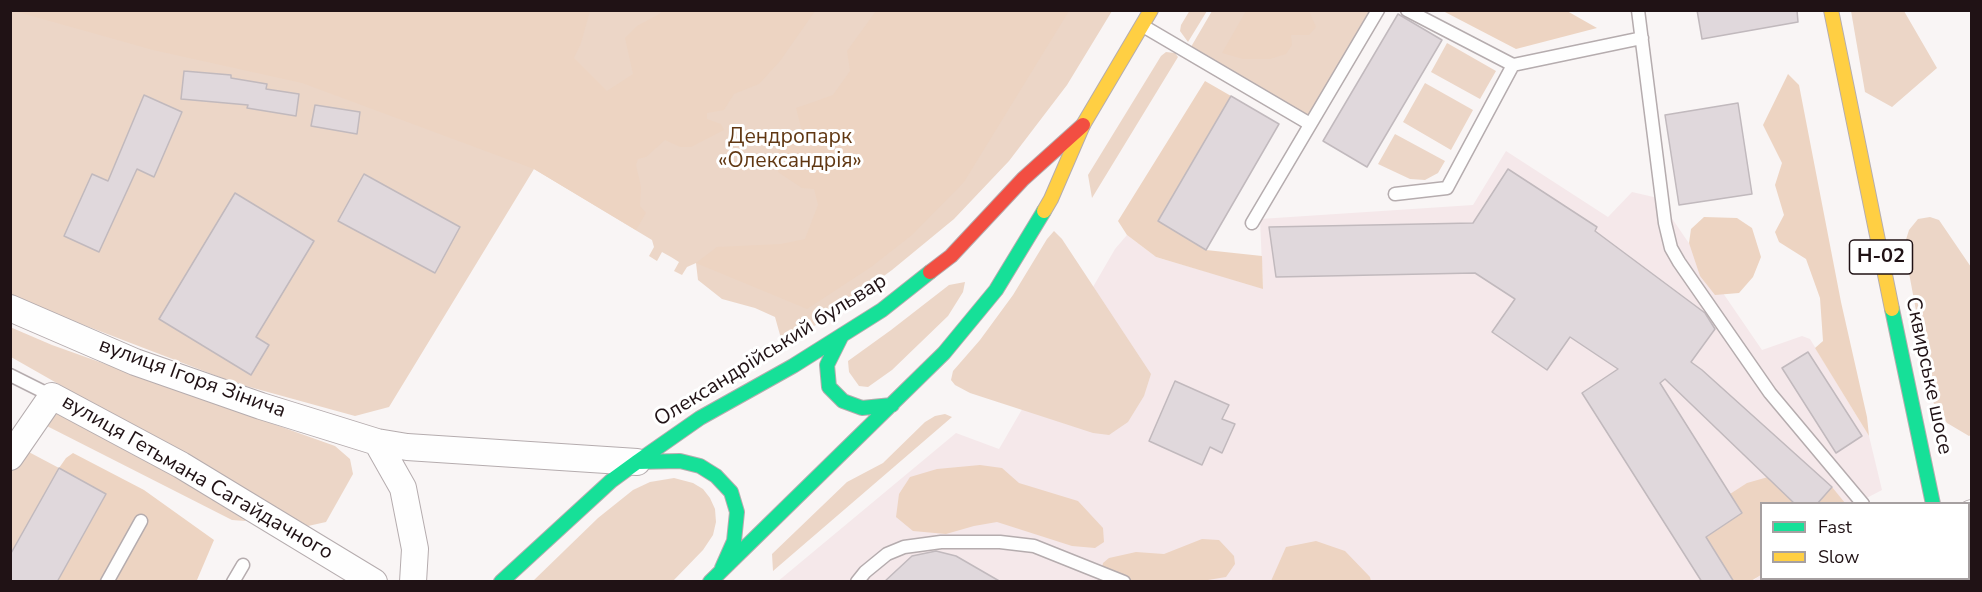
<!DOCTYPE html>
<meta charset="utf-8">
<style>
body{margin:0}
#map{position:relative;width:1982px;height:592px;overflow:hidden;background:#f9f5f5;font-family:"Nunito Sans",sans-serif}
canvas{display:block}
.frame{position:absolute;inset:0;border:12px solid #201215;pointer-events:none}
.legend{position:absolute;left:1760px;top:502px;width:210px;height:78px;box-sizing:border-box;background:#fff;border:2px solid #a6a0a1;margin:0;padding:8px 10px;list-style:none;font-size:18px;color:#201215}
.legend li{display:flex;align-items:center;gap:12px;height:30px}
.legend b{width:30px;border:2px solid #a6a0a1}
</style>
<div id="map">
<canvas width="1982" height="592"></canvas>
<div class="frame"></div>
<ul class="legend">
<li><b style="height:8px;background:#16e098"></b>Fast</li>
<li><b style="height:8px;background:#ffcf43"></b>Slow</li>
</ul>
</div>
<script>
const c = document.querySelector('canvas').getContext('2d');
c.lineJoin = 'round';
function fillPath(path, color) {
  c.fillStyle = color;
  c.fill(path, 'evenodd');
}
function shape(rows) {
  const path = new Path2D();
  for (const r of rows) {
    path.moveTo(r[0], r[1]);
    for (let i = 2; i < r.length; i += 2) path.lineTo(r[i], r[i + 1]);
  }
  return path;
}
function strokePath(path, color, width, dash) {
  c.strokeStyle = color;
  c.lineWidth = width;
  c.lineCap = dash ? 'butt' : 'round';
  c.setLineDash(dash || []);
  c.stroke(path);
}
function drawText(font, color, halo, rows, align = 'center') {
  c.font = font + ' "Nunito Sans",sans-serif';
  c.lineWidth = 6;
  c.setLineDash([]);
  c.textBaseline = 'middle';
  c.strokeStyle = halo;
  c.fillStyle = color;
  for (const [text, x, y, turn = 0] of rows) {
    c.save();
    c.translate(x, y);
    c.rotate((+turn || 0) * Math.PI / 180);
    c.textAlign = isNaN(turn) ? turn : align;
    if (halo) c.strokeText(text, 0, 0);
    c.fillText(text, 0, 0);
    c.restore();
  }
}
fillPath(shape([
 [1506,151,1608,217,1632,192,1658,198,1762,350,1802,336,1810,339,1869,436,1882,490,1857,503,1762,504,1709,581,777,582,956,433,999,449,1115,249,1127,235,1156,257,1263,288,1260,219,1473,205],
 [1761,575,1762,578,1879,578,1880,581,1751,582]
]), '#f5e8ea');
fillPath(shape([
 [1190,10,1207,11,1188,42,1180,31,1181,25],
 [10,11,1112,11,1067,85,1009,161,954,219,892,270,818,324,782,342,775,317,755,308,722,299,698,280,696,263,687,267,682,275,674,271,679,262,671,257,662,252,657,261,649,256,654,247,652,240,534,169,389,407,355,416,235,383,29,304,11,295],
 [1212,11,1378,11,1310,124,1188,52],
 [1851,11,1904,11,1937,68,1892,107,1865,92],
 [1447,43,1496,71,1480,99,1431,72],
 [1166,52,1175,53,1178,57,1092,198,1088,175,1161,56],
 [1425,83,1473,110,1451,150,1403,122],
 [1395,134,1445,161,1438,173,1425,180,1410,179,1378,164],
 [1930,217,1939,220,1971,267,1972,434,1969,436,1947,423,1933,402,1904,246,1909,230,1918,219],
 [1054,231,1062,239,1151,374,1144,396,1128,422,1109,435,1093,433,970,393,955,385,951,380,953,371,980,340,1013,295,1047,239],
 [965,282,963,292,948,316,892,370,868,387,859,386,849,372,848,361,891,330,949,285],
 [10,327,52,345,335,446,350,459,353,474,326,522,308,526,11,357],
 [56,414,71,415,249,517,245,521,232,520,41,423,47,416],
 [945,414,952,417,773,571,772,554,847,482,883,463,925,422,935,416],
 [25,450,59,468,11,555,11,470],
 [674,478,693,483,703,489,710,498,715,509,716,522,713,535,703,550,673,581,532,582,598,518,633,490,650,482]
]), '#ecd6c7');
fillPath(shape([
 [14,11,590,11,581,43,574,58,607,91,633,74,625,38,637,26,661,13,660,11,815,11,780,61,759,84,734,94,724,110,707,113,707,119,721,124,724,130,691,147,680,147,665,140,646,157,638,159,636,165,641,187,640,206,646,213,636,230,534,169,302,83,153,50],
 [876,11,1069,11,964,182,912,235,871,267,807,309,696,263,717,247,781,244,805,239,818,205,814,189,802,188,778,172,778,145,794,139,802,132,796,108,833,95,850,71,847,51],
 [1246,11,1309,11,1316,27,1309,35,1291,35,1292,45,1286,54,1270,59,1243,59,1222,53],
 [1443,11,1567,11,1597,28,1516,49],
 [1788,74,1799,85,1841,302,1867,417,1869,436,1815,348,1823,341,1820,298,1806,259,1779,242,1775,232,1784,215,1775,185,1782,163,1763,125],
 [1205,81,1231,96,1158,221,1206,250,1262,256,1263,289,1156,257,1127,235,1118,221],
 [1704,217,1737,218,1752,228,1761,257,1753,277,1739,293,1715,295,1700,276,1689,243,1691,229],
 [73,453,144,490,214,540,197,580,192,581,57,582,105,494,59,468,66,458],
 [980,465,1002,468,1019,483,1078,501,1103,528,1104,542,1095,548,1072,546,997,522,974,526,946,534,913,531,896,517,899,494,910,477,937,469],
 [1768,477,1795,503,1762,504,1761,575,1751,581,1708,581,1706,537,1742,513,1730,494,1747,483],
 [1832,487,1845,503,1817,504],
 [1202,539,1219,540,1234,556,1235,564,1226,577,1196,582,1099,582,1103,563,1109,558,1136,552,1164,554],
 [1316,541,1345,551,1370,577,1371,581,1271,581,1286,547]
]), '#edd4c2');
const building = shape([
 [1697,10,1797,10,1798,22,1702,39,1697,10],
 [1398,14,1442,40,1367,167,1323,141,1398,14],
 [184,71,231,75,231,78,267,84,266,89,299,94,296,116,247,108,248,105,181,99,184,71],
 [144,95,182,112,154,177,137,169,99,252,64,236,92,174,108,181,144,95],
 [1231,96,1279,124,1206,250,1158,221,1231,96],
 [1738,103,1752,194,1679,205,1665,115,1738,103],
 [315,105,360,112,357,134,311,126,315,105],
 [1508,169,1597,227,1595,231,1705,313,1715,329,1691,362,1702,370,1832,487,1817,504,1795,504,1665,379,1660,383,1742,513,1706,537,1734,582,1702,582,1582,393,1618,369,1570,337,1547,370,1492,332,1515,299,1475,273,1276,277,1269,227,1473,223,1508,169],
 [364,174,460,227,435,273,338,221,364,174],
 [235,193,314,241,256,337,269,345,251,375,159,319,235,193],
 [1808,352,1862,436,1836,453,1782,368,1808,352],
 [1175,381,1229,405,1222,419,1235,424,1222,453,1210,447,1202,465,1149,441,1175,381],
 [59,468,106,494,57,582,10,582,10,555,59,468],
 [936,551,956,556,1001,582,884,582,912,556,936,551]
]);
fillPath(building, '#e0d8dc');
strokePath(building, '#c1b9bd', 1.5);
const lane = shape([
 [1407,10,1513,65],
 [1638,10,1665,223,1671,248,1679,262,1770,393,1863,504],
 [1143,26,1310,124],
 [1395,194,1447,188,1513,65,1642,38],
 [1252,223,1378,10],
 [10,375,52,396],
 [107,582,141,521],
 [233,582,243,565],
 [857,582,865,572,887,554,904,547,941,542,1000,542,1034,546,1124,582],
 [1849,582,1854,578]
]);
const street = shape([
 [10,308,135,362,261,406,377,442,407,447,637,462],
 [377,442,403,488,415,549,413,582],
 [10,457,52,396,181,465,374,582],
 [1968,515,1972,513]
]);
const fast = shape([
 [1892,309,1933,504],
 [842,335,827,365,829,387,843,401,862,408,892,405],
 [637,462,680,461,700,466,716,476,731,492,737,512,734,541,722,568],
 [501,582,611,481,637,462,700,418,793,366,882,310,930,272],
 [710,582,944,353,996,290,1044,211]
]);
const slow = shape([
 [1831,10,1892,309],
 [1044,211,1051,199,1083,125,1151,10],
 [1947,578,1948,582]
]);
const jam = shape([
 [930,272,951,256,1023,179,1083,125]
]);
strokePath(lane, '#b5acae', 15);
strokePath(street, '#b5acae', 28);
strokePath(fast, '#b5acae', 16);
strokePath(slow, '#b5acae', 16);
strokePath(jam, '#b5acae', 16);
strokePath(lane, '#fefefe', 12);
strokePath(street, '#fefefe', 26);
strokePath(fast, '#16e098', 14);
strokePath(slow, '#ffcf43', 14);
strokePath(jam, '#f24e42', 14);
for (const [x, y, w] of [
 [1881,257,63]
]) {
  const box = new Path2D();
  box.roundRect(x - w / 2, y - 17, w, 34, 4.5);
  c.fillStyle = '#fff';
  c.fill(box);
  strokePath(box, '#201215', 1.5);
}
drawText('bold 20px', '#201215', null, [
 ["Н-02",1881,257]
]);
drawText('21px', '#603712', '#fff', [
 ["Дендропарк",790,138],
 ["«Олександрія»",790,162]
]);
drawText('21px', '#201215', '#fff', [
 ["Олександрійський бульвар",771,351,-32],
 ["Сквирське шосе",1928,376,78],
 ["вулиця Ігоря Зінича",192,379,20],
 ["вулиця Гетьмана Сагайдачного",197,478,30]
]);
</script>
